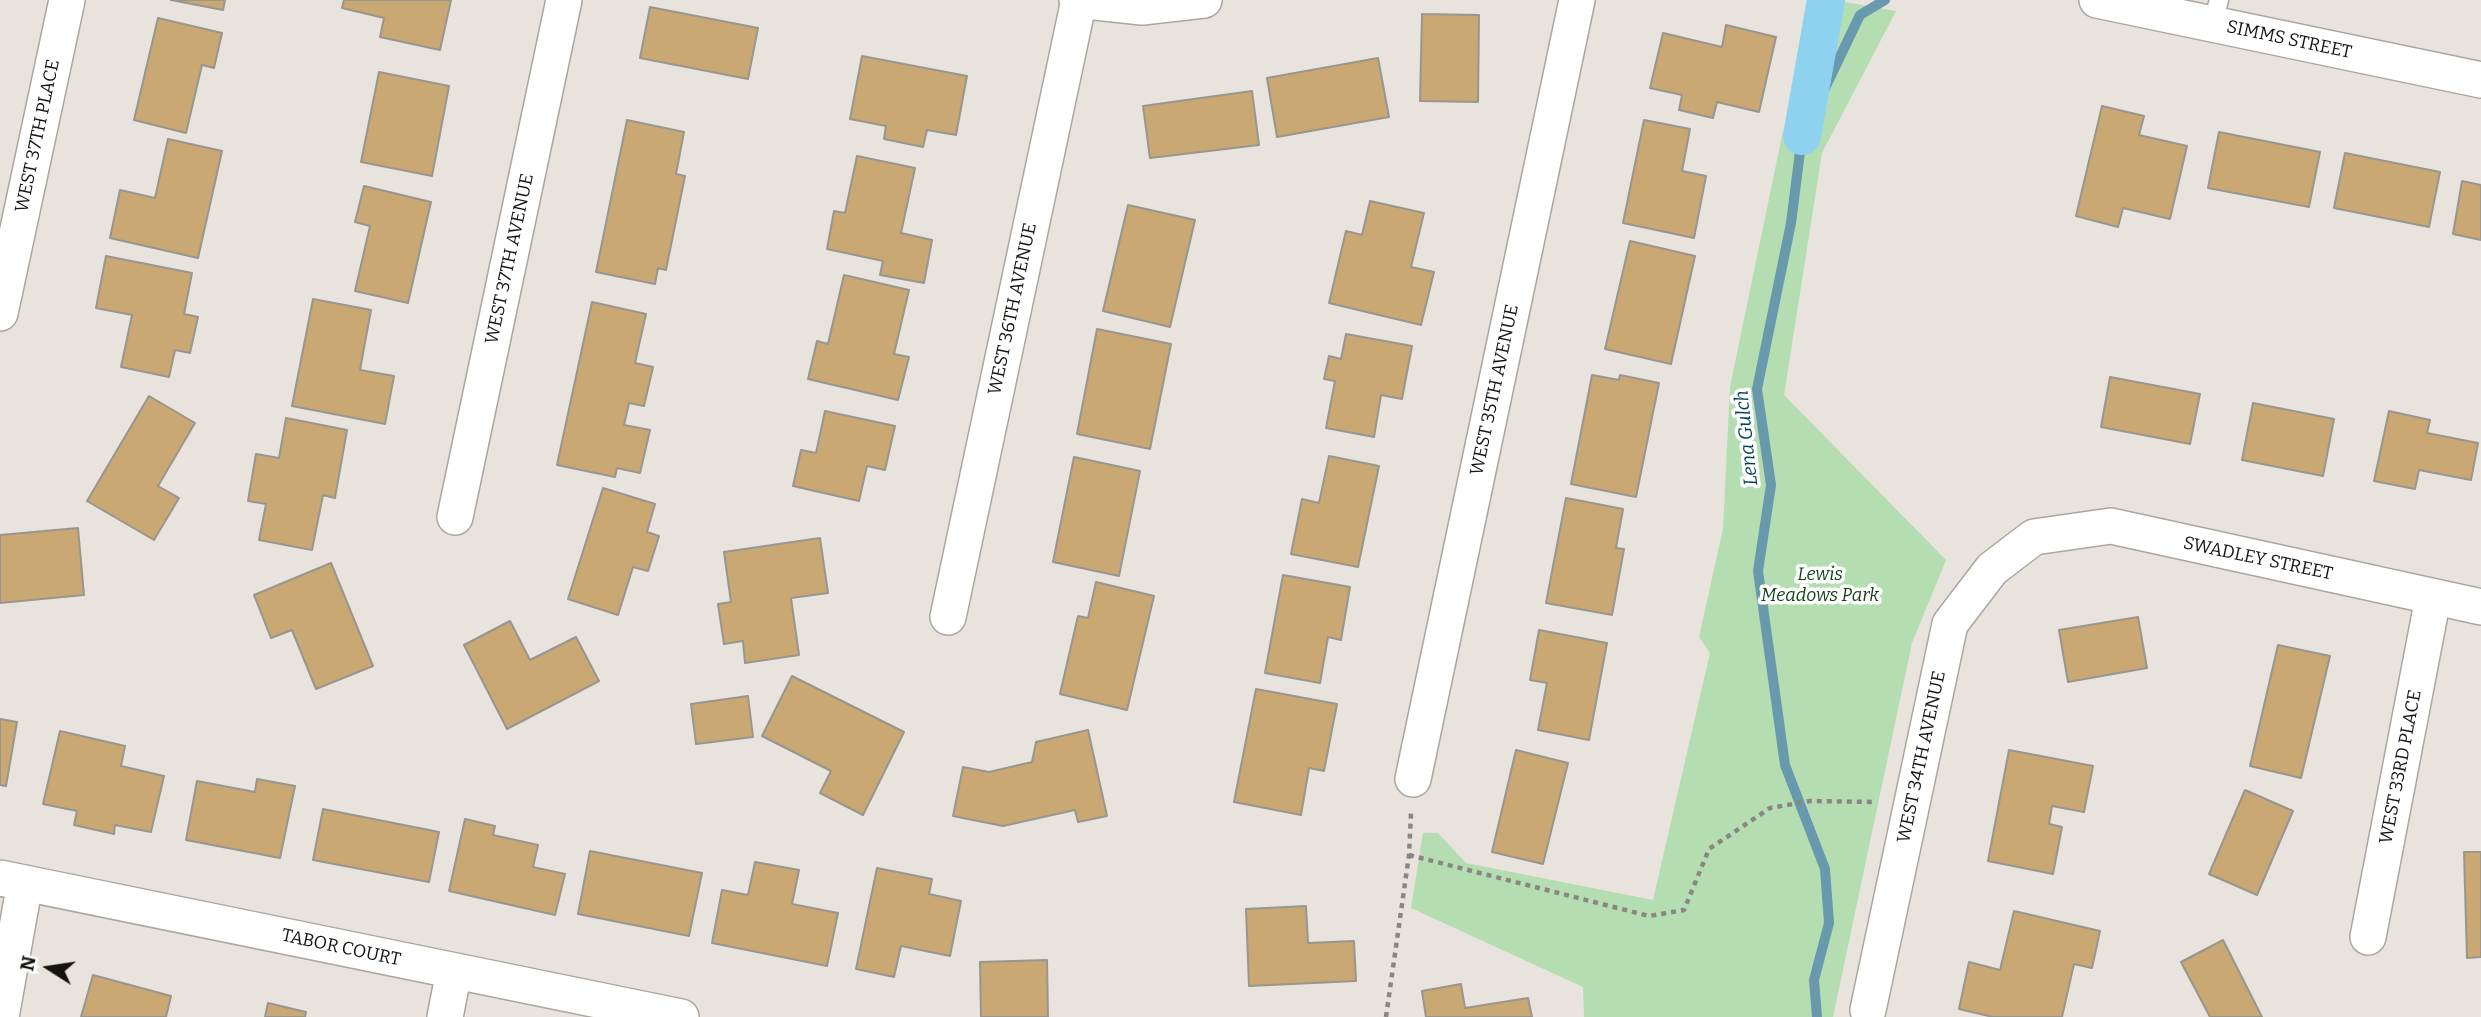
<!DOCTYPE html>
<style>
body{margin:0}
#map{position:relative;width:2481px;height:1017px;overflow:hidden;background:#e8e3dc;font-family:Bitter,serif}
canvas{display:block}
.north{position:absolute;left:14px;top:933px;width:70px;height:70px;-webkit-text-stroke:5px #fff;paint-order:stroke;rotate:282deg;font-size:19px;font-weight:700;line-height:28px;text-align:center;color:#141310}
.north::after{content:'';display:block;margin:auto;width:24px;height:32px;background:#141310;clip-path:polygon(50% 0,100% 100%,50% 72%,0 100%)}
</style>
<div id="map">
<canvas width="2481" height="1017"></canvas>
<div class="north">N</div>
</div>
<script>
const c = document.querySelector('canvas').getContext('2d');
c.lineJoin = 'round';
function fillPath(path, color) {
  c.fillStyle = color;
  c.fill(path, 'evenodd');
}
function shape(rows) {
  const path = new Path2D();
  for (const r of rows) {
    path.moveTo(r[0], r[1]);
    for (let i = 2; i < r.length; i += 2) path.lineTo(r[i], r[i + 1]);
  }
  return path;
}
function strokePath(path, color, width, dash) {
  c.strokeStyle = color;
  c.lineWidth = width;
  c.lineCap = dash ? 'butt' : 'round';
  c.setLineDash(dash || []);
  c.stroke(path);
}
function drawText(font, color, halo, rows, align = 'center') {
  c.font = font + ' Bitter,serif';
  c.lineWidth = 7;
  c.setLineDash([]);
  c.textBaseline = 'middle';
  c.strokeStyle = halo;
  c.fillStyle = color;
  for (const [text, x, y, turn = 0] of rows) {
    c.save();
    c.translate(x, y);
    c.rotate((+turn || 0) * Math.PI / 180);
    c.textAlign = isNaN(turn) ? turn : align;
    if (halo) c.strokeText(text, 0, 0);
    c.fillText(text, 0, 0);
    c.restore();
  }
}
fillPath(shape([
 [1833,0,1896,11,1822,153,1784,395,1946,560,1912,643,1833,1017,1584,1017,1583,987,1411,908,1423,833,1438,833,1466,863,1653,900,1710,653,1699,637,1723,529,1730,387,1783,131]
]), '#b4ddb2');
strokePath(shape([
 [1817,1017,1814,980,1829,923,1825,869,1785,765,1758,571,1771,485,1757,389,1791,223,1802,136,1860,15,1885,0]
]), '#6999ad', 10);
strokePath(shape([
 [1802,136,1826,0]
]), '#8ed2f0', 38);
const building = shape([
 [171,0,225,0,223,10,171,0],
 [344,0,451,0,440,50,380,37,384,18,342,8,344,0],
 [650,7,758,28,748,79,640,58,650,7],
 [1422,14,1479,15,1478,102,1420,101,1422,14],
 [158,18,222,33,214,68,202,65,186,133,134,120,158,18],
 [1726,25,1776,37,1759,112,1717,102,1713,118,1679,110,1682,95,1650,88,1663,33,1722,47,1726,25],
 [862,56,967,76,956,135,927,130,923,147,884,139,886,126,850,119,862,56],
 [1378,58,1389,117,1277,137,1267,78,1378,58],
 [379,72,449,86,432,176,361,162,379,72],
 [1252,91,1259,145,1150,158,1143,106,1252,91],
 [2102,106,2144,116,2139,135,2187,146,2170,219,2123,208,2118,227,2076,216,2102,106],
 [627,120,684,132,676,174,685,176,666,270,658,268,655,284,596,272,627,120],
 [1644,120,1690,129,1682,171,1706,176,1694,238,1623,223,1644,120],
 [2219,132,2320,152,2309,207,2208,188,2219,132],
 [168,139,222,151,198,258,110,238,120,190,155,198,168,139],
 [2345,153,2440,172,2429,227,2334,208,2345,153],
 [857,156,915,168,901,233,932,240,924,283,880,275,883,261,827,249,834,211,845,213,857,156],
 [2462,181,2481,185,2481,240,2453,234,2462,181],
 [364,186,431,202,408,303,355,291,370,226,355,222,364,186],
 [1370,201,1424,213,1411,267,1434,272,1421,325,1329,303,1346,231,1362,235,1370,201],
 [1128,205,1195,220,1170,327,1103,311,1128,205],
 [1630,241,1695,256,1671,364,1605,349,1630,241],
 [106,256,192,273,184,314,198,317,190,353,175,350,169,377,121,367,132,315,96,308,106,256],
 [844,275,909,290,894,354,909,357,898,400,808,379,817,341,828,344,844,275],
 [313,299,371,310,360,370,394,376,385,424,292,406,313,299],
 [592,302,646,314,635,363,653,367,644,406,629,403,624,425,650,430,640,473,617,468,615,477,557,465,592,302],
 [1097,329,1171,344,1150,449,1077,434,1097,329],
 [1346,334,1412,346,1402,399,1381,395,1374,437,1326,428,1335,381,1324,379,1329,356,1341,359,1346,334],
 [1592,375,1619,380,1620,375,1659,383,1636,497,1571,484,1592,375],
 [2110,377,2200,394,2190,444,2101,427,2110,377],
 [149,396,195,423,158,486,179,498,154,540,87,501,149,396],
 [2253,403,2334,419,2323,476,2242,460,2253,403],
 [825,411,895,426,885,470,867,466,859,501,793,486,801,450,816,453,825,411],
 [2389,411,2430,420,2427,433,2478,443,2471,480,2419,470,2415,489,2374,481,2389,411],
 [286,418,347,430,335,498,323,495,312,550,259,540,266,504,248,501,256,454,279,458,286,418],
 [1329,456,1379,466,1358,567,1291,554,1302,499,1319,503,1329,456],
 [1074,457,1140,471,1119,576,1053,562,1074,457],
 [603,488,655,504,647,532,659,536,648,571,633,567,618,615,568,599,603,488],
 [1566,498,1623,509,1616,548,1624,549,1612,615,1546,603,1566,498],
 [78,528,84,595,0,603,0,535,78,528],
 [820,538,828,593,791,598,799,655,745,663,743,641,724,644,718,604,731,602,724,552,820,538],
 [331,563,373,666,316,689,292,630,271,638,254,595,331,563],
 [1283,575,1350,587,1341,640,1328,637,1320,683,1265,673,1283,575],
 [1096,582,1154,596,1127,710,1060,694,1078,616,1088,618,1096,582],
 [2138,617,2147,668,2068,682,2059,630,2138,617],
 [510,621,530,660,576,637,599,681,507,729,464,645,510,621],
 [1539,630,1607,643,1589,740,1538,730,1547,683,1530,680,1539,630],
 [2278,645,2330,656,2301,778,2250,766,2278,645],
 [792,676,904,732,863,815,820,793,831,771,762,736,792,676],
 [1256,689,1337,704,1324,771,1309,768,1301,815,1234,802,1256,689],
 [748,696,753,737,696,744,691,704,748,696],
 [0,719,17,722,6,786,0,785,0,719],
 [1088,730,1107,816,1078,822,1075,810,1003,826,953,816,963,767,989,772,1032,762,1036,742,1088,730],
 [60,731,125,746,121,766,164,776,151,832,115,825,114,834,74,825,77,811,43,804,60,731],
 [1516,750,1568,763,1543,864,1492,852,1516,750],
 [2009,750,2093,766,2084,812,2052,806,2049,824,2062,827,2053,874,1988,861,2009,750],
 [257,779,295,786,280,858,186,840,197,781,255,792,257,779],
 [2245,790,2293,811,2257,895,2209,874,2245,790],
 [323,809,439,832,429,882,313,860,323,809],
 [465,819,495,826,493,835,538,845,533,867,565,874,555,915,449,891,465,819],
 [590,851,702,873,689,936,578,914,590,851],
 [2464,852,2481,852,2481,957,2467,958,2464,852],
 [755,862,799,870,792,904,838,913,827,966,712,943,722,890,748,895,755,862],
 [877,868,932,879,929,894,961,901,950,956,901,946,894,977,856,969,877,868],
 [1306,906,1308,943,1354,941,1356,981,1249,986,1246,909,1306,906],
 [2014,911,2100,931,2092,968,2074,964,2062,1017,1993,1017,1959,1009,1969,962,2000,970,2014,911],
 [2223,940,2262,1017,2210,1017,2181,962,2223,940],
 [1047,960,1048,1017,981,1017,980,962,1047,960],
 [93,975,171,996,166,1017,81,1017,93,975],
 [1461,984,1465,1008,1528,998,1532,1017,1426,1017,1422,991,1461,984],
 [268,1003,306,1012,305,1017,265,1017,268,1003]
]);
fillPath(building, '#c9a873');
strokePath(building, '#99958f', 2);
const lane = shape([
 [2212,24,2219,0]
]);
const street = shape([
 [1077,0,1142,7,1204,0],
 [2097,0,2481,80],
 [0,313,67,0],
 [455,517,564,0],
 [948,617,1079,0],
 [1413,779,1577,0],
 [0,878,681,1017],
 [2368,937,2433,598],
 [1868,1010,1950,624,1992,569,2034,537,2111,526,2481,607],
 [1,1017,25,883],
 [445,1017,454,971]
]);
strokePath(lane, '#aba7a0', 21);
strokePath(street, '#aba7a0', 38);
strokePath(shape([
 [1409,855,1649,916,1684,910,1709,849,1770,808,1810,801,1876,802],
 [1386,1017,1409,855,1411,813]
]), '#8a8782', 4.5, [5, 5]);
strokePath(lane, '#fff', 18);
strokePath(street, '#fff', 35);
drawText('18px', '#141310', '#fff', [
 ["SIMMS STREET",2289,40,12],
 ["WEST 37TH PLACE",38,136,-78],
 ["WEST 37TH AVENUE",510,259,-78],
 ["WEST 36TH AVENUE",1013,309,-78],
 ["WEST 35TH AVENUE",1495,390,-78],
 ["SWADLEY STREET",2258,559,12],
 ["WEST 34TH AVENUE",1922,757,-78],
 ["WEST 33RD PLACE",2401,767,-79],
 ["TABOR COURT",341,948,12]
]);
drawText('italic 18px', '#103f12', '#fff', [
 ["Lewis",1820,575],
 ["Meadows Park",1820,596]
]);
drawText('italic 19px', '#003e53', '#fff', [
 ["Lena Gulch",1747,438,-96]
]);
</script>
